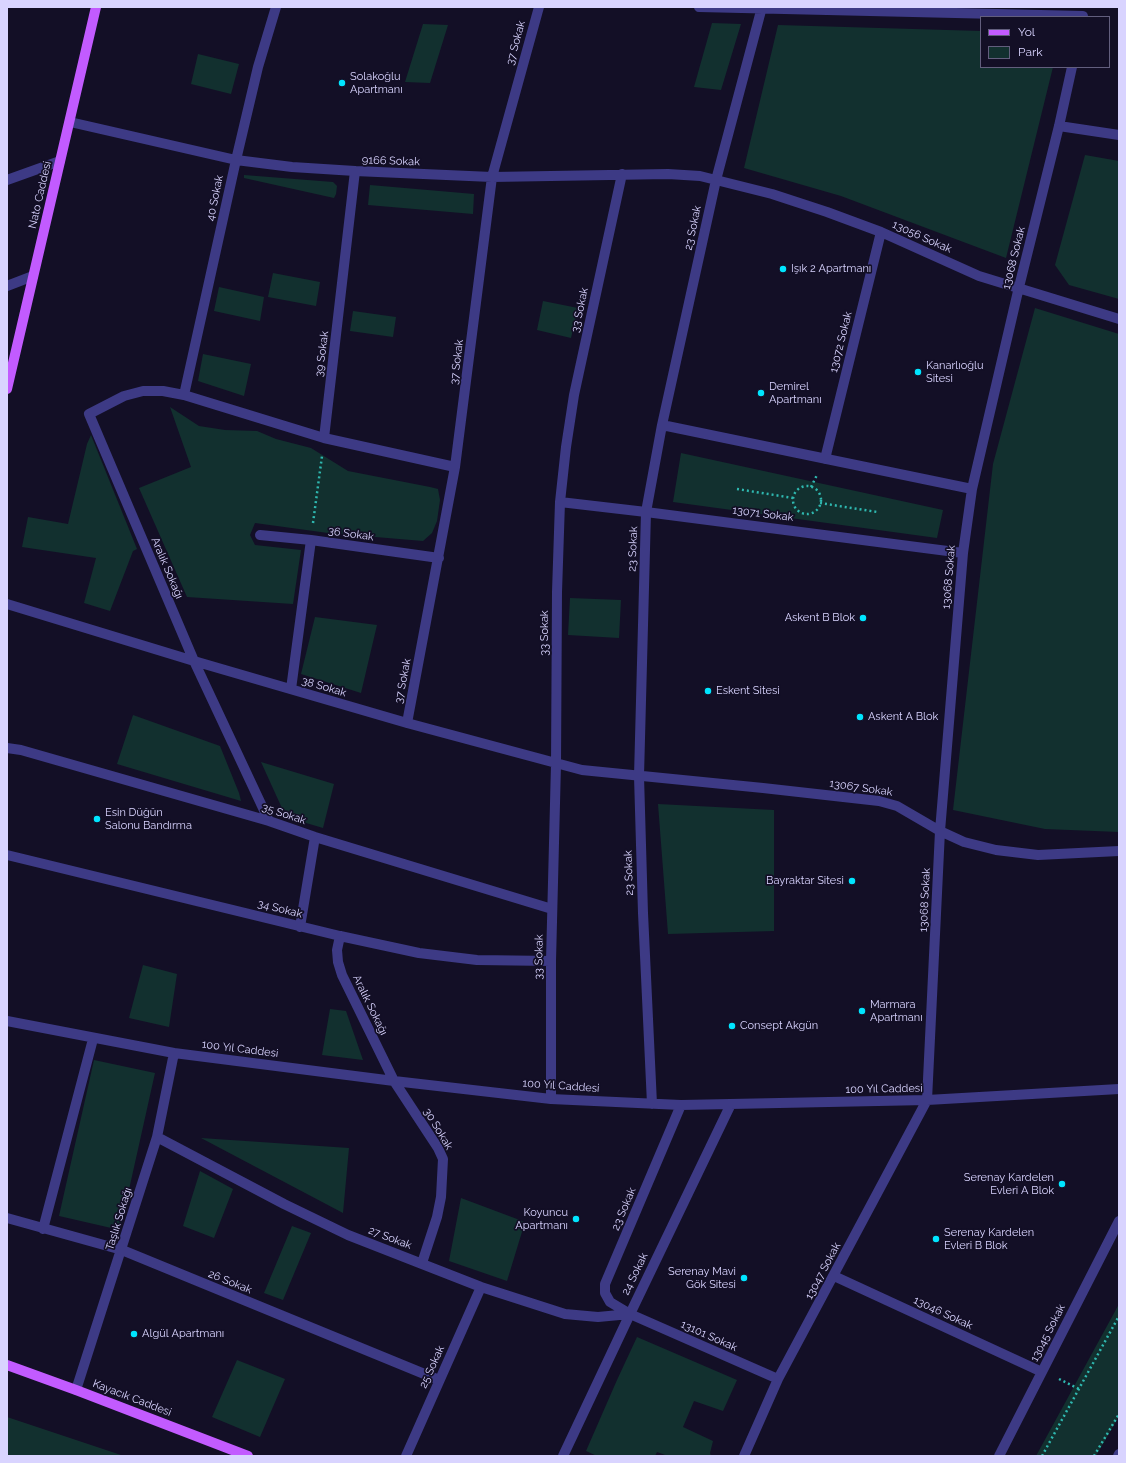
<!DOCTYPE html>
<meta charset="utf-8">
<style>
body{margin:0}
#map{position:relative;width:1126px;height:1463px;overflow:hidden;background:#130f26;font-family:Raleway,sans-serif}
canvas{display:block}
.frame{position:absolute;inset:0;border:8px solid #d9d4ff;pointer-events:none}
.legend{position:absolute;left:980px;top:16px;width:130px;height:52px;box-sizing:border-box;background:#130f26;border:1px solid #625e7d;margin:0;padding:5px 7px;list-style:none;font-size:12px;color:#d9d4ff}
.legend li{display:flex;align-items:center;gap:8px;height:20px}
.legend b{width:20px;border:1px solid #625e7d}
</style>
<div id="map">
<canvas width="1126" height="1463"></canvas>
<div class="frame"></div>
<ul class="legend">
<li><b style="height:5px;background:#c25bff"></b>Yol</li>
<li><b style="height:11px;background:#12302f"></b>Park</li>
</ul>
</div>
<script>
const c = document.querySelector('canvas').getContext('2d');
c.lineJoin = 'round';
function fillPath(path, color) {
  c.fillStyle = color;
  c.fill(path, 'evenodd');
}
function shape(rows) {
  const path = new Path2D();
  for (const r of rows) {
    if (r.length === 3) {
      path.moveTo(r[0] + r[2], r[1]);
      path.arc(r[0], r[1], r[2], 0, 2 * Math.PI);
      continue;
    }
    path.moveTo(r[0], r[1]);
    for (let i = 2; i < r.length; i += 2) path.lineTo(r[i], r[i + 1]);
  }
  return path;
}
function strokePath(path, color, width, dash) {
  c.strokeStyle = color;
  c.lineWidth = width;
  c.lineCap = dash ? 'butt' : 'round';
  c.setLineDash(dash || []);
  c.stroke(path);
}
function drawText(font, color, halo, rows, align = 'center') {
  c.font = font + ' Raleway,sans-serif';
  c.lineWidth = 3.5;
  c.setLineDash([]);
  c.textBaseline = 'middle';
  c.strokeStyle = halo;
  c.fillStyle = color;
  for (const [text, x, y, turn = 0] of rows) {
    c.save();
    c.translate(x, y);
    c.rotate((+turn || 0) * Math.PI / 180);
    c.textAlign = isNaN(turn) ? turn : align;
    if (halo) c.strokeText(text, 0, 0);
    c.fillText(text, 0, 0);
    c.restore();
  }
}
fillPath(shape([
 [712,23,741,24,721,90,694,87],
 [423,24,448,25,430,83,405,82],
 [778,25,981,31,981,67,1053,67,1006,258,841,196,744,168],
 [198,54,239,64,231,94,191,84],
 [1085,155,1119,161,1119,299,1069,285,1055,265],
 [244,175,333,182,337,186,336,194,334,198,244,178],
 [370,185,474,194,473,214,368,205],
 [273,273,320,282,316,306,268,297],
 [219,287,264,297,260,321,214,311],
 [543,301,578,308,571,338,537,330],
 [1035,308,1119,334,1119,832,1045,829,953,810,993,464],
 [353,311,396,317,393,337,350,331],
 [203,354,251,364,244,396,198,381],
 [170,407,199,426,225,430,257,431,276,439,311,448,348,471,430,487,438,489,440,500,437,521,432,533,423,541,328,533,255,523,250,535,255,545,301,550,293,604,187,597,139,488,191,467],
 [91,435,137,549,133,551,110,611,84,603,96,558,22,547,28,517,68,524,87,444],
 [681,453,943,510,937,538,673,502],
 [570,598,621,600,619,638,568,635],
 [315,617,377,625,361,693,301,674],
 [133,715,220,746,239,793,241,801,117,764],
 [261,762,334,784,323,828,286,817],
 [658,804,774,810,774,931,668,934],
 [143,965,177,974,169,1027,129,1018],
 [330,1009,346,1011,363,1060,322,1055],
 [94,1060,155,1073,120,1230,59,1216],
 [201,1138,349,1148,343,1213],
 [200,1171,233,1189,214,1238,183,1226],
 [461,1198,525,1222,507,1281,449,1261],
 [292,1226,311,1233,283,1300,264,1293],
 [1119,1304,1119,1416,1096,1456,1036,1456],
 [637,1337,737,1380,723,1411,694,1401,683,1427,713,1441,710,1453,711,1456,668,1456,657,1452,655,1456,597,1456,586,1451,617,1380],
 [237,1360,285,1379,260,1437,212,1417],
 [7,1417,124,1456,7,1456]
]), '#12302f');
strokePath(shape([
 [807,500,14],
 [811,487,817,475],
 [737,489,793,498],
 [820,503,877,512],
 [313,523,322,456],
 [1059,1379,1079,1389],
 [1042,1456,1119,1316],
 [1094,1456,1119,1414]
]), '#2fb8b0', 2.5, [2, 3]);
strokePath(shape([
 [699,7,1083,16],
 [70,122,236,160,292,167,355,171,492,177,668,174,700,176,772,194,827,212,881,232,979,276,1119,319],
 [1059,126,1119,135],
 [7,180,60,161],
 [7,286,33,276],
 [184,395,236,160,258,67,276,7],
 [662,425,972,489],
 [324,438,355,171],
 [825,459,881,232],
 [560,502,646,512,963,553],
 [260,535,311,540,439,558],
 [7,604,194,661,407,723,582,770,763,788,879,801,897,806,940,831,964,842,996,850,1038,855,1119,851],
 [291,689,311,540],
 [407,723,455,467,492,177,539,7],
 [7,748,21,750,269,821,315,837,552,909],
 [269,821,194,661,89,414,124,396,143,391,163,391,184,395,324,438,455,467],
 [7,855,340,936,419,953,477,960,551,961],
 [300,927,315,837],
 [340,936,337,950,338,962,342,975,394,1081,438,1148,443,1159,441,1197,437,1217,422,1263],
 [7,1021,174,1053,394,1081,551,1099,681,1105,927,1100,1119,1089],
 [551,1099,551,961,556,764,557,592,560,502,566,447,574,395,622,174],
 [652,1104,643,913,639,776,646,512,662,425,716,180,762,7],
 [681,1105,605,1284,605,1293,610,1302,630,1314,778,1379],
 [157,1137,284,1204,348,1235,481,1287,565,1314,598,1317,630,1314],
 [7,1218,122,1250,439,1380],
 [43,1229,93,1039],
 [834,1276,1042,1372],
 [76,1390,157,1137,174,1053],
 [406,1456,481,1287],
 [563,1456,630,1314,731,1104],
 [744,1456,778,1379,927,1100,940,831,963,553,972,489,1019,287,1059,126,1072,67],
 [999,1456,1119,1221],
 [1118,1456,1119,1454]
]), '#3d3a85', 10);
strokePath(shape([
 [7,389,96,7],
 [7,1365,76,1390,248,1456]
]), '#c25bff', 10);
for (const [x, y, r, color] of [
 [342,83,4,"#00e5ff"],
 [783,269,4,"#00e5ff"],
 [918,372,4,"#00e5ff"],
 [761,393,4,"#00e5ff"],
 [863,618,4,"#00e5ff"],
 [708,691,4,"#00e5ff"],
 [860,717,4,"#00e5ff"],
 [97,819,4,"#00e5ff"],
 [852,881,4,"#00e5ff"],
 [862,1011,4,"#00e5ff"],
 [732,1026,4,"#00e5ff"],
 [1062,1184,4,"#00e5ff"],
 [576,1219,4,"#00e5ff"],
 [936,1239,4,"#00e5ff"],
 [744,1278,4,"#00e5ff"],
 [134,1334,4,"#00e5ff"]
]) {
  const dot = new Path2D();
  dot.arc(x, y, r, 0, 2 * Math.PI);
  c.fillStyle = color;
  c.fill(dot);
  strokePath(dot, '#130f26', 1.5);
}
drawText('11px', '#d9d4ff', '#130f26', [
 ["37 Sokak",516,43,-75],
 ["9166 Sokak",391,161,2],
 ["Nato Caddesi",40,195,-77],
 ["40 Sokak",215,198,-78],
 ["23 Sokak",693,228,-78],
 ["13056 Sokak",922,237,24],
 ["13068 Sokak",1014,258,-76],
 ["33 Sokak",580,310,-78],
 ["13072 Sokak",841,342,-76],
 ["39 Sokak",322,354,-83],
 ["37 Sokak",457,362,-83],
 ["13071 Sokak",763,514,7],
 ["36 Sokak",351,534,8],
 ["23 Sokak",633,549,-88],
 ["Aralık Sokağı",167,568,67],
 ["13068 Sokak",949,577,-85],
 ["33 Sokak",545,633,-90],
 ["37 Sokak",403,681,-79],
 ["38 Sokak",324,687,16],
 ["13067 Sokak",861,788,8],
 ["35 Sokak",284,814,18],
 ["23 Sokak",629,873,-92],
 ["13068 Sokak",925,900,-87],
 ["34 Sokak",280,909,14],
 ["33 Sokak",539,957,-89],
 ["Aralık Sokağı",370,1005,64],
 ["100 Yıl Caddesi",240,1049,7],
 ["100 Yıl Caddesi",561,1086,4],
 ["100 Yıl Caddesi",884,1089,-1],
 ["30 Sokak",438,1129,59],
 ["23 Sokak",624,1209,-67],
 ["Taşlık Sokağı",119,1219,-73],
 ["27 Sokak",390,1238,21],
 ["13047 Sokak",823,1271,-62],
 ["24 Sokak",635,1274,-64],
 ["26 Sokak",230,1282,22],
 ["13046 Sokak",943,1313,25],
 ["13045 Sokak",1048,1333,-63],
 ["13101 Sokak",709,1336,24],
 ["25 Sokak",432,1367,-66],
 ["Kayacık Caddesi",132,1398,21]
]);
drawText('11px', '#d9d4ff', '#130f26', [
 ["Solakoğlu",350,77],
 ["Apartmanı",350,90],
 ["Işık 2 Apartmanı",791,269],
 ["Kanarlıoğlu",926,366],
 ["Sitesi",926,379],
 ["Demirel",769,387],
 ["Apartmanı",769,400],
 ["Askent B Blok",855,618,"right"],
 ["Eskent Sitesi",716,691],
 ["Askent A Blok",868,717],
 ["Esin Düğün",105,813],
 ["Salonu Bandırma",105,826],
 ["Bayraktar Sitesi",844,881,"right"],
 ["Marmara",870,1005],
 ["Apartmanı",870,1018],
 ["Consept Akgün",740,1026],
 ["Serenay Kardelen",1054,1178,"right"],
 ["Evleri A Blok",1054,1191,"right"],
 ["Koyuncu",568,1213,"right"],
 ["Apartmanı",568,1226,"right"],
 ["Serenay Kardelen",944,1233],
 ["Evleri B Blok",944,1246],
 ["Serenay Mavi",736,1272,"right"],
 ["Gök Sitesi",736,1285,"right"],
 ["Algül Apartmanı",142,1334]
], 'left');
</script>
